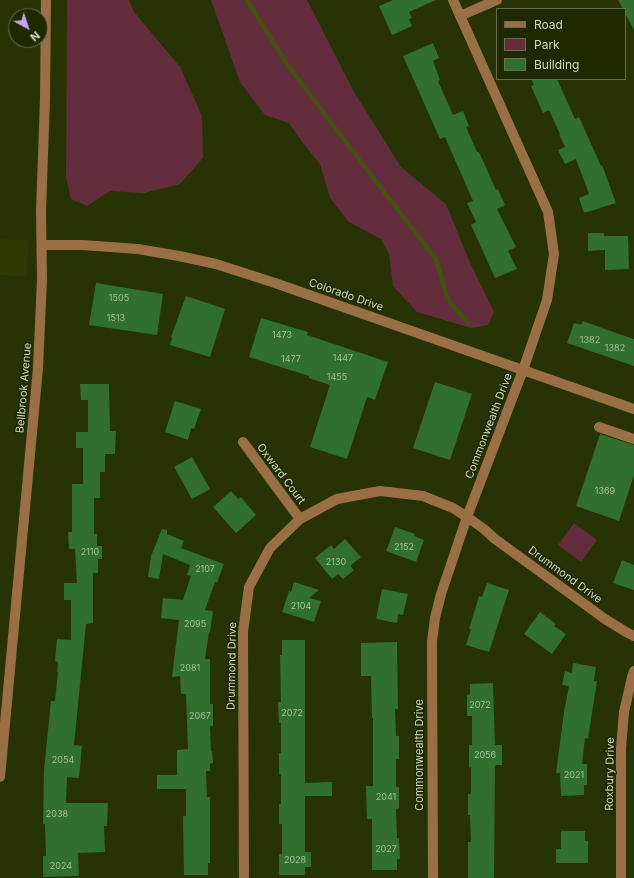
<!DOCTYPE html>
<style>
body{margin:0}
#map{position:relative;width:634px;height:878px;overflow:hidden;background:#273305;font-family:Inter,sans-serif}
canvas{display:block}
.legend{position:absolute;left:496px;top:8px;width:130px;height:72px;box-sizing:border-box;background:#1e2900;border:1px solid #656f4d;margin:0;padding:5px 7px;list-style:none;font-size:12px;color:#cfd8c0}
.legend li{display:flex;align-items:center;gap:8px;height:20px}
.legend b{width:20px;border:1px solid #656f4d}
.north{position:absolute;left:8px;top:8px;width:40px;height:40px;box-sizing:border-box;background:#1e2900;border:1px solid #656f4d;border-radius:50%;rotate:140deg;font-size:11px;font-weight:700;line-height:16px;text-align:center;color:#cfd8c0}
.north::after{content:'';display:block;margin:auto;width:14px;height:18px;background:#c5a6f0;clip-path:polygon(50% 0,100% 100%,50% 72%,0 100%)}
</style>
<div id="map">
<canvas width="634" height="878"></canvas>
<ul class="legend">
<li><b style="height:5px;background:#9b6f46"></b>Road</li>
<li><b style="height:11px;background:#642d3e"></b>Park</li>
<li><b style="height:11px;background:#306f2e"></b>Building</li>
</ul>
<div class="north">N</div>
</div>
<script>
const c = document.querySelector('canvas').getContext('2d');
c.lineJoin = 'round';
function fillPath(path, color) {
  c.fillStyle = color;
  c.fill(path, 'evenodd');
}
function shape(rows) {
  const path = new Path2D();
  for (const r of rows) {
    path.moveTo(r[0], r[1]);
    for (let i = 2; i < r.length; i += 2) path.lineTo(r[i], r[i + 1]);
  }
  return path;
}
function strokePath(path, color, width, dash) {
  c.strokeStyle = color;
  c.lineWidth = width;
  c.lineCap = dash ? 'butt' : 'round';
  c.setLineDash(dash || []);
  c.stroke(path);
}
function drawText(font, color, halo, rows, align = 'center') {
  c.font = font + ' Inter,sans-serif';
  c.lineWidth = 3;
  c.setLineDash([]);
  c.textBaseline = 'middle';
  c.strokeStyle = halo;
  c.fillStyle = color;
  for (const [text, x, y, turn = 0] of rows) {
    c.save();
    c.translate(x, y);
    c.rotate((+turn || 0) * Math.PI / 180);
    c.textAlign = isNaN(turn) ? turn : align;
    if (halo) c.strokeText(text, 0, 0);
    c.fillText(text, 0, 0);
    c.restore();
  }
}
fillPath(shape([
 [0,239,28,240,27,276,0,275]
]), '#2c3900');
fillPath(shape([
 [67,0,129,0,134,12,180,67,202,116,203,158,180,184,144,193,110,191,87,206,71,199,66,178],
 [211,0,307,0,354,92,401,167,446,204,471,265,494,312,488,325,471,328,417,312,393,286,389,254,381,239,349,222,330,198,320,164,303,143,289,123,265,115,240,82],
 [574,523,597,540,581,562,558,545]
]), '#642d3e');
strokePath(shape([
 [247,0,287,64,361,162,436,259,448,300,468,323]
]), '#41520c', 4.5);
fillPath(shape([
 [393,0,436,0,409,12,412,18,409,19,412,26,392,35,379,6],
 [618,0,634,0,634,30,625,13,625,9,623,9],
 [433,43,439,58,433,61,440,80,438,81,453,115,463,111,469,126,466,127,477,152,479,152,496,190,498,189,505,205,497,209,516,247,508,251,517,269,495,278,471,225,476,222,467,203,473,201,445,137,440,139,403,56],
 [531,79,557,79,575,119,579,117,601,166,602,165,616,203,584,213,579,198,589,194,576,159,565,164,558,150,565,147,559,134,560,134,549,110,543,113,531,86,534,85],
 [588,233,604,233,604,236,628,236,629,269,605,270,605,250,588,251],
 [96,283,163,294,157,335,89,325],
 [186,296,225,309,210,357,170,345,172,338,171,337],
 [261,318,308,332,307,335,388,362,375,400,367,397,347,459,310,447,330,385,309,378,309,376,249,357],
 [583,321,613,332,634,339,634,366,567,343,574,323,581,325],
 [435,382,472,394,450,460,413,448],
 [80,384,109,384,110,431,116,431,115,454,105,454,105,472,100,472,100,498,94,498,94,534,97,534,97,546,102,546,102,559,98,559,98,573,93,573,93,623,86,624,74,745,82,746,79,778,67,777,66,803,108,803,107,826,104,826,105,852,78,853,79,876,43,877,43,856,46,856,45,824,43,824,44,770,51,701,55,701,58,672,57,672,58,662,55,661,57,639,71,640,71,600,64,600,64,583,77,583,75,549,69,549,68,532,72,532,72,484,83,484,83,448,76,448,76,432,88,432,88,400,81,400],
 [175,401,201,409,194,429,191,428,188,440,165,432],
 [600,434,634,445,634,475,619,521,576,506],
 [192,457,210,489,192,499,174,467],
 [231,491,238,499,241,497,256,515,236,533,213,507],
 [395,527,415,534,414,536,424,540,416,562,386,551],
 [162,529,167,530,167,534,184,541,181,548,224,564,217,583,215,582,205,610,213,611,210,633,209,632,205,659,210,659,210,704,213,704,213,726,210,726,211,751,212,751,213,763,210,764,210,771,206,771,207,797,210,797,210,863,208,863,208,875,184,875,183,816,186,816,186,789,157,789,157,775,177,775,177,750,188,749,186,694,181,694,180,676,172,677,179,620,161,618,163,598,183,600,191,576,187,575,190,565,163,554,159,579,148,577,151,556],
 [345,539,361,557,350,566,354,570,343,579,338,574,332,579,315,558,331,545,334,549],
 [622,560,634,565,634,590,613,583],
 [294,582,319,590,309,598,321,601,314,622,282,612,289,591,291,592],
 [487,583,509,590,489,652,466,645,471,629,469,629,479,596,482,597],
 [382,589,408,594,403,615,398,614,397,623,376,619],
 [540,612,556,624,554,626,566,634,552,654,524,634],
 [282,640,305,640,305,783,332,782,332,796,305,796,305,852,311,852,311,867,305,867,305,875,279,875,279,854,282,854,282,824,279,824,279,804,281,804,281,774,279,774,279,753,281,753,281,723,279,723,278,702,281,702,280,655,282,655],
 [397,642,398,709,395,709,396,736,399,736,399,759,396,759,396,787,399,787,399,808,396,809,397,838,399,838,400,859,397,859,397,870,372,870,372,819,367,819,366,786,373,786,373,718,372,718,371,676,361,676,361,643],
 [573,663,596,667,594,681,597,681,588,739,585,738,582,764,587,764,587,785,584,785,584,795,561,796,560,773,556,773,564,712,569,686,562,685,565,671,572,673],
 [493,683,495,745,502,745,502,765,496,765,495,767,494,878,468,878,468,842,471,842,470,815,468,815,468,794,471,794,471,767,469,768,469,745,472,745,472,716,467,716,467,695,470,694,470,684],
 [561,831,585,831,585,841,588,841,588,863,556,863,556,849,561,849]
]), '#306f2e');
strokePath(shape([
 [460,16,497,0],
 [42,245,82,245,138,249,179,256,216,264,275,283,634,409],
 [599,427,634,439],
 [243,442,300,519],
 [0,777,38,368,42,279,41,211,45,99,46,0],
 [244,878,243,632,249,587,270,548,300,519,337,499,380,491,423,496,453,508,467,517,484,529,495,539,605,619,626,632,634,636],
 [433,878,432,642,435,618,441,594,467,517,523,370,547,300,554,254,548,212,453,0],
 [621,878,621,748,624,712,632,677,634,671]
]), '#9b6f46', 10);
drawText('9px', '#a7be9c', null, [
 ["1505",119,298],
 ["1513",116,318],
 ["1473",282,335],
 ["1382",590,340],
 ["1382",615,348],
 ["1447",343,358],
 ["1477",291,359],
 ["1455",337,377],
 ["1369",605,491],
 ["2152",404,547],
 ["2110",90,552],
 ["2130",336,562],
 ["2107",205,569],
 ["2104",301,606],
 ["2095",195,624],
 ["2081",190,668],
 ["2072",480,705],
 ["2072",292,713],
 ["2067",200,716],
 ["2056",485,755],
 ["2054",63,760],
 ["2021",574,775],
 ["2041",386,797],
 ["2038",57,814],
 ["2027",386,849],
 ["2028",295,860],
 ["2024",61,866]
]);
drawText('11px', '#cfd8c0', '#1e2900', [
 ["Colorado Drive",346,295,19],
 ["Bellbrook Avenue",24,388,-85],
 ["Commonwealth Drive",489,426,-69],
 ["Oxward Court",281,474,53],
 ["Drummond Drive",565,575,36],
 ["Drummond Drive",232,666,-89],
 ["Commonwealth Drive",420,755,-90],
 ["Roxbury Drive",610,774,-89]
]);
</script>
